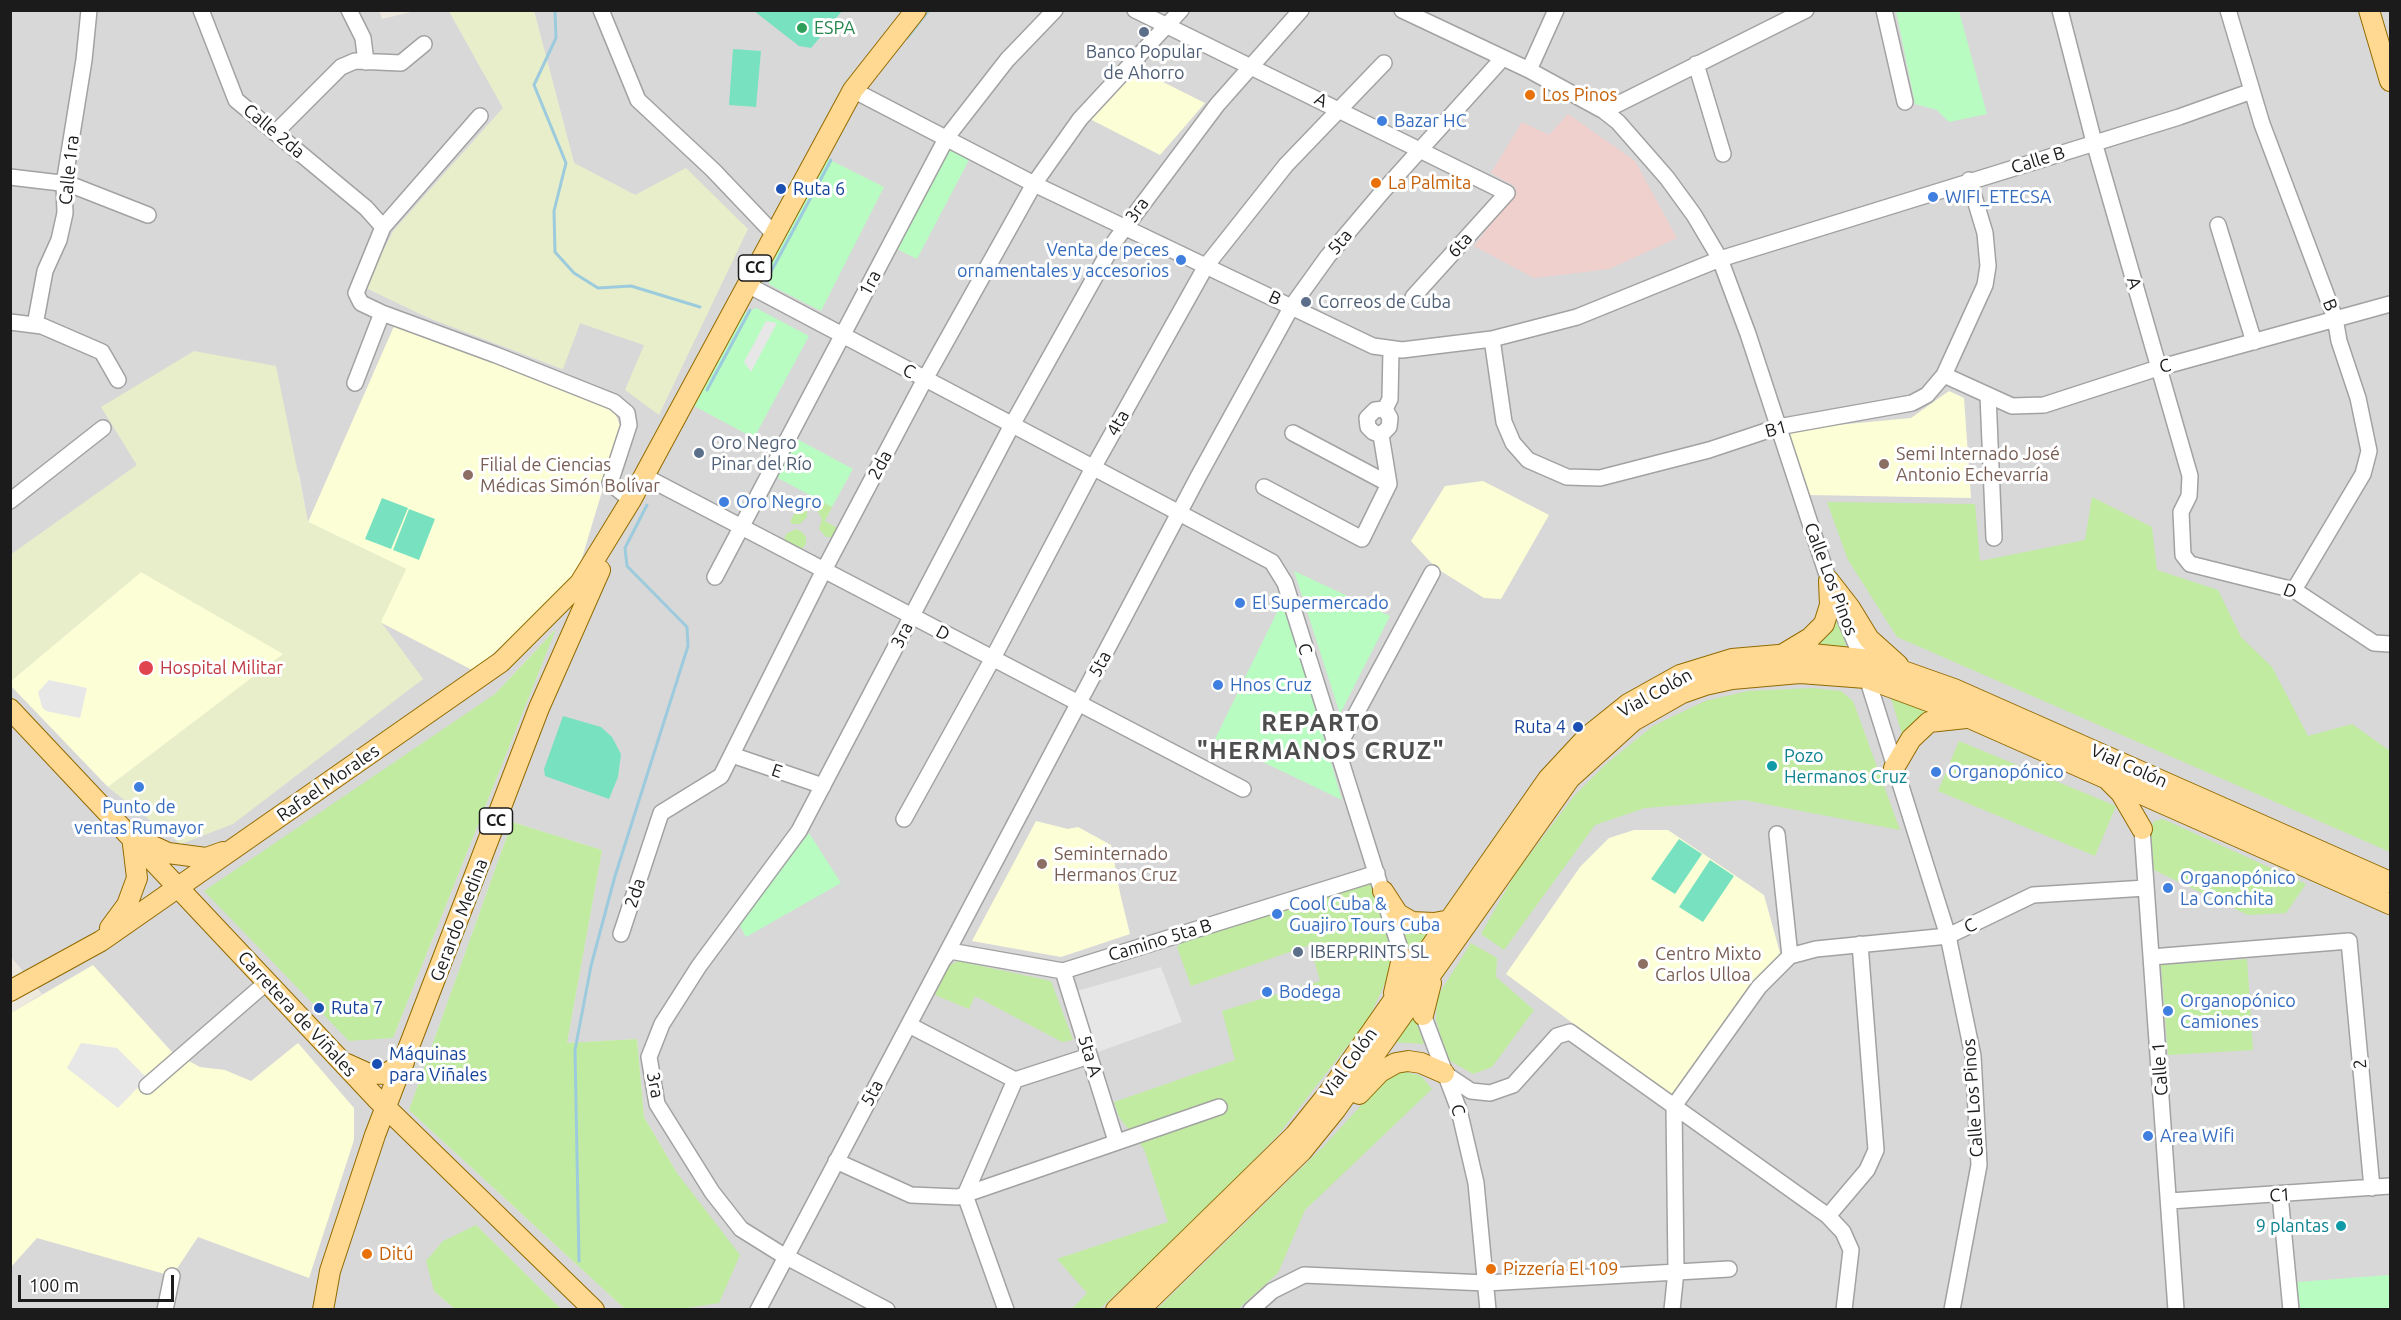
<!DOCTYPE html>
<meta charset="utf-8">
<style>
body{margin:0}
#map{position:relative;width:2401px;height:1320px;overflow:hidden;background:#ede9df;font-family:Ubuntu,sans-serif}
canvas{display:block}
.frame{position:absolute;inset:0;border:12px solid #1b1b1b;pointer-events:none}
.scale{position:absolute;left:18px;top:1275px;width:156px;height:27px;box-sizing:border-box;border:3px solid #1b1b1b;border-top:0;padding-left:8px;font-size:18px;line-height:21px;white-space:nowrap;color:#1b1b1b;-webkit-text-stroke:4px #fff;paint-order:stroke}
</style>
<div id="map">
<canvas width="2401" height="1320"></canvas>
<div class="frame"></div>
<div class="scale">100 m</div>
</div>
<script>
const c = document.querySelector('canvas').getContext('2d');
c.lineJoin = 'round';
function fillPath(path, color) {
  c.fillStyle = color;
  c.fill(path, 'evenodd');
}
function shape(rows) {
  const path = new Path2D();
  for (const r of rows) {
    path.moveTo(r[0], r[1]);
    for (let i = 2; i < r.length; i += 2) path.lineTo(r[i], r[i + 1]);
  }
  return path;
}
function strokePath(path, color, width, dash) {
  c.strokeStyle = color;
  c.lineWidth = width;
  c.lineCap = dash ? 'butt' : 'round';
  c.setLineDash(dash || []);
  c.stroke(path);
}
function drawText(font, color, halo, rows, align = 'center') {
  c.font = font + ' Ubuntu,sans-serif';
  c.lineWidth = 6;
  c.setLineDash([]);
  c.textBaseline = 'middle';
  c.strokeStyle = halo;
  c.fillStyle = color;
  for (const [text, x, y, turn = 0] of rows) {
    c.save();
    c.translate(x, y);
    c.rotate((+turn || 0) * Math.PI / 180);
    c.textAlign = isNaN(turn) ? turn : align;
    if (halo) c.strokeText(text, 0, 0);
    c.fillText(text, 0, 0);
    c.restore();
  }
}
fillPath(shape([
 [379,10,382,19,415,11,449,11,503,108,394,230,364,287,429,318,562,369,580,323,644,345,659,415,635,195,574,163,534,11,2390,11,2390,1309,681,1309,719,1302,677,1173,644,1117,637,1039,567,1043,602,850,512,822,409,1110,625,1309,561,1309,476,1225,434,1291,455,1309,11,1309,11,1013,42,994,11,957,11,681,108,787,181,844,423,679,380,622,406,569,308,522,299,473,102,407,137,465,11,555,11,11],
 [555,630,555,631,393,1038,495,694]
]), '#d9d8d8');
fillPath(shape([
 [1568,114,1635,161,1677,238,1609,269,1534,278,1474,246,1510,199,1516,187,1491,173,1522,122,1549,135]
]), '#f0d0cd');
fillPath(shape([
 [1135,68,1205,103,1160,155,1090,119],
 [395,324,602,403,614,411,621,428,576,578,474,671,380,622,406,569,308,522],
 [1949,391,1964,398,1971,498,1810,495,1789,433,1827,426,1911,418],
 [1483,481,1549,515,1501,599,1484,598,1436,568,1411,541,1445,486],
 [141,572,284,654,108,787,11,686,11,681],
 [1036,821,1068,829,1078,827,1111,845,1120,893,1130,934,1061,957,972,941],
 [1634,830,1668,830,1764,895,1780,953,1680,1102,1506,974,1580,867,1609,838],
 [93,965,172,1052,200,1067,225,1070,251,1081,298,1043,354,1108,354,1140,309,1278,198,1237,172,1276,37,1238,11,1267,11,1013]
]), '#fcffd6');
fillPath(shape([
 [449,11,534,11,574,163,635,195,686,168,748,229,659,415,625,390,644,345,580,323,563,369,429,318,364,287,394,230,503,108],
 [194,351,276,366,308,522,406,569,381,622,423,679,233,824,181,844,108,787,283,654,141,572,11,681,10,555,137,465,101,407]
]), '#e8eec9');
fillPath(shape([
 [2092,497,2152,527,2157,570,2218,590,2241,637,2272,667,2308,736,2352,724,2390,751,2390,852,1897,637,1848,560,1827,502,1975,504,1980,561,2085,540],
 [821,501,832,507,825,521,841,530,833,537,826,537,819,529,822,519,817,510],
 [800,503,807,510,807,517,800,524,793,524,790,522],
 [796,529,802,532,806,537,806,544,801,550,784,541,786,534],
 [1835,607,1847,649,1813,646],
 [556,629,393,1038,349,1041,204,891,495,694],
 [1812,688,1841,691,1853,701,1900,830,1744,800,1645,808,1595,825,1504,950,1481,934,1515,874,1574,796,1606,764,1653,726,1705,701,1748,691],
 [1889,691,1942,711,1904,741],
 [1959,741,2116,806,2095,856,1938,791],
 [2163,819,2306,884,2286,913,2248,915,2154,870,2150,830,2154,821],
 [512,822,602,850,567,1043,637,1039,644,1117,677,1173,740,1255,719,1303,681,1309,625,1309,409,1110],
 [1372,881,1392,950,1392,968,1369,1018,1278,1135,1199,1216,1100,1309,1072,1309,1087,1293,1057,1259,1168,1222,1144,1149,1119,1117,1114,1102,1235,1060,1222,1011,1320,981,1310,945,1191,986,1177,947,1184,940],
 [1395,921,1431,929,1409,962],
 [1471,943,1497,958,1496,977,1534,1010,1492,1067,1473,1074,1447,1059,1436,1020,1437,997],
 [2247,959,2253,1050,2168,1055,2161,965],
 [958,961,1051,981,1073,1040,1062,1042,975,996,969,1009,935,995,947,967],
 [1412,1010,1424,1044,1393,1042],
 [1402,1071,1421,1076,1432,1089,1305,1210,1278,1273,1238,1309,1156,1310,1323,1147,1387,1077],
 [476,1225,561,1309,455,1309,434,1291,426,1261,443,1241]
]), '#c0eba1');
fillPath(shape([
 [1896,11,1959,11,1987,114,1949,122,1937,110,1915,104],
 [948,149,970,158,917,259,897,249],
 [824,157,884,187,821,311,770,285,765,272],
 [756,308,809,336,754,438,694,406,744,313],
 [797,439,853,469,832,507,776,477],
 [1294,571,1390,616,1340,714],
 [1283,600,1342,800,1215,739],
 [809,833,841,883,746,937,739,924],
 [2390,1275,2390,1309,2300,1309,2297,1282]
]), '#b8fcc2');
fillPath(shape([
 [754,11,842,11,811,48,799,46],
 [733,49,761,51,756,107,729,105],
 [382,498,408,508,391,549,365,539],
 [409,509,435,519,419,560,393,550],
 [563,716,601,727,612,737,621,754,618,777,609,799,545,776,544,769],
 [1679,839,1702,854,1675,894,1651,879],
 [1710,860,1734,876,1703,922,1679,907]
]), '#78e2c0');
fillPath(shape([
 [766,321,777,323,751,372,744,362],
 [49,680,87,688,80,718,46,711,42,707,38,692],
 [1161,967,1182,1022,1095,1053,1077,991],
 [81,1043,117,1048,147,1078,118,1108,67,1068]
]), '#e7e7e7');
strokePath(shape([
 [555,10,556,38,534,85,566,163,554,211,555,252,574,273,598,288,631,286,700,307],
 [907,38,929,10],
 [766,281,831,160],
 [707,390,750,310],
 [579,1261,575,1050,591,966,615,876,688,646,687,627,627,566,625,548,647,505]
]), '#9dcbde', 3);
const minor = shape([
 [201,10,236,100,366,208,383,227],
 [349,10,363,38,366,62],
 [601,10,638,100,713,170,774,234],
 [1135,10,1507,193,1413,297],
 [1402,10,1529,70,1604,111,1618,122,1667,178,1694,215,1720,259,1748,334,1829,581,1858,649,1948,936,1973,1056,1979,1165,1952,1310],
 [1884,10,1905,102],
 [2060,10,2094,142,2190,476,2189,496,2181,512,2183,555,2190,564,2294,590,2374,643,2390,644],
 [2228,10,2262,124,2335,318,2339,341,2358,398,2369,451,2363,474,2294,590],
 [1696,64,1723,154],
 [1529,70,1556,10],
 [853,90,1034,184,1373,346,1402,350,1492,339,1577,317,1720,259,2179,117,2252,91],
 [1604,111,1806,10],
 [480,116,383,227,356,293,361,303,382,313,496,355,614,402,627,413,629,425,610,483,631,500],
 [275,133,341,67,355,61,401,63,424,44],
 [10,177,69,184,148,215],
 [2218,225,2254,342],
 [746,284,1272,562,1285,583,1406,968],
 [10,322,42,326,102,352,118,380],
 [35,325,45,271,59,240,65,213,64,184,84,60,89,10],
 [1492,339,1504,422,1513,443,1528,460,1567,477,1600,478,1709,450,1778,427,1912,403,1927,395,1944,375,1985,285,1988,266,1985,233,1969,180],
 [1944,375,2012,406,2044,405,2158,368,2390,304],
 [355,383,382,313],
 [1988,395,1994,538],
 [1293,433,1389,484],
 [1381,435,1373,432,1368,427,1367,418,1375,410,1385,409],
 [644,476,1243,789],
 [1264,487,1362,539,1389,484,1381,435,1389,427,1390,418,1385,409,1390,399,1391,350],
 [10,501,103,428],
 [715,577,947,137,1007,60,1055,10],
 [1337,749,1432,573],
 [732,755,823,786],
 [904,819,993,658,1093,468,1206,266,1286,165,1384,63],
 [2142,829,2176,1310],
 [1777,834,1790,956],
 [621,934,661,813,721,776,824,570,925,379,1034,184,1080,119,1181,10],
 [1790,956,1816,949,1948,936,2033,895,2146,888],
 [2151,957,2349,941,2372,1188],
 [943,960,950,951,1063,971,1377,873],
 [1063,971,1116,1141],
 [1419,1004,1459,1110,1476,1183,1488,1310],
 [909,1025,1015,1080,1089,1056],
 [1444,1073,1471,1091,1490,1093,1513,1085,1557,1036,1570,1032,1828,1216,1843,1232,1851,1250,1844,1310],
 [147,1086,267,982],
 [836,1161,911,1195,958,1197,1219,1107],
 [2280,1195,2291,1310],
 [2170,1201,2390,1186],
 [1828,1216,1867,1170,1876,1150,1860,944],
 [165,1310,172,1276],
 [758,1310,1198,477,1292,306,1328,256,1383,191,1502,59],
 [887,1310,781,1254,741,1229,712,1192,657,1104,649,1057,662,1024,699,966,799,831,1012,425,1115,241,1217,105,1301,10],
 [1006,1310,965,1195,1015,1080],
 [1251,1310,1272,1291,1304,1275,1486,1283,1729,1269],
 [1672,1310,1676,1271,1674,1106,1759,987,1790,956]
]);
const major = shape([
 [2369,10,2390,81],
 [1829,581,1850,608,1869,639,1898,665],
 [1785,653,1810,638,1824,624,1830,605,1829,581],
 [10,709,376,1098,594,1310],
 [1894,768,1911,739,1929,722,1966,718],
 [2109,781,2121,793,2142,829],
 [142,841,168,853,206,858,223,852],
 [1383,891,1398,914,1412,922,1434,923,1456,919],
 [110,928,127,905,137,878,132,836],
 [10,991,101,941,501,662,580,583,631,500,853,90,916,10],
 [1394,993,1402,958],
 [1423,1015,1431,983],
 [347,1064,367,1073,386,1074,404,1062],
 [1359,1094,1380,1072,1396,1063,1408,1061,1421,1063,1444,1073],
 [323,1310,330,1271,375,1135,539,708,600,570],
 [1116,1310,1295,1135,1328,1094,1548,779,1587,737,1628,704,1680,675,1732,659,1802,653,1872,660,1954,689,2390,882],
 [1139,1310,1302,1151,1336,1109,1570,778,1633,721,1682,693,1705,685,1732,679,1800,673,1866,678,1947,708,2390,904]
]);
strokePath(minor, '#a2a2a2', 18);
strokePath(major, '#916b00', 22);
strokePath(minor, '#fff', 15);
strokePath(major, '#ffd892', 20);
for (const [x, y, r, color] of [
 [802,28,6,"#2e9e5b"],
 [1144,32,6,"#5c6f8a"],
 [1530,95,6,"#e8710a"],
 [1382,121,6,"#3f7fe0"],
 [1376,183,6,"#e8710a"],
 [781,189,6,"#1a4fb4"],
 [1933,197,6,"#3f7fe0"],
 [1181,260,6,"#3f7fe0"],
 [1306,302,6,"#5c6f8a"],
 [699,453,6,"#5c6f8a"],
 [1884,464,6,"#8d6e63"],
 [468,475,6,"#8d6e63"],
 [724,502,6,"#3f7fe0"],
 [1240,603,6,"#3f7fe0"],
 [146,668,8,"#e0444e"],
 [1218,685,6,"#3f7fe0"],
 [1578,727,6,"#1a4fb4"],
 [1772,766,6,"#0f9aa8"],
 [1936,772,6,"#3f7fe0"],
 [139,787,6,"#3f7fe0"],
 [1042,864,6,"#8d6e63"],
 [2168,888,6,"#3f7fe0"],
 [1277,914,6,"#3f7fe0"],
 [1298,952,6,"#5c6f8a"],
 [1643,964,6,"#8d6e63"],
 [1267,992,6,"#3f7fe0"],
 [319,1008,6,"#1a4fb4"],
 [2168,1011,6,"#3f7fe0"],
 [377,1064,6,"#1a4fb4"],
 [2148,1136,6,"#3f7fe0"],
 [2341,1226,6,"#0f9aa8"],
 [367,1254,6,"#e8710a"],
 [1491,1269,6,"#e8710a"]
]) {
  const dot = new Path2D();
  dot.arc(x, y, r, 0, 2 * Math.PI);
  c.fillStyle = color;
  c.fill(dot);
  strokePath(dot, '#fff', 2);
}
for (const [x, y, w] of [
 [755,268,33],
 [496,821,33]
]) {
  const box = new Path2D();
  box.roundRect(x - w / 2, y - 13, w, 26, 4.5);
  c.fillStyle = '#fff';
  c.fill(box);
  strokePath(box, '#1b1b1b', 1.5);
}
drawText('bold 16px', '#1b1b1b', null, [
 ["CC",755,268],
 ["CC",496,821]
]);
drawText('18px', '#27864d', '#fff', [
 ["ESPA",814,28]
], 'left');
drawText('18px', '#4e5e75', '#fff', [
 ["Banco Popular",1144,52,"center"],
 ["de Ahorro",1144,73,"center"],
 ["Correos de Cuba",1318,302],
 ["Oro Negro",711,443],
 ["Pinar del Río",711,464],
 ["IBERPRINTS SL",1310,952]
], 'left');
drawText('18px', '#c56008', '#fff', [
 ["Los Pinos",1542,95],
 ["La Palmita",1388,183],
 ["Ditú",379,1254],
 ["Pizzería El 109",1503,1269]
], 'left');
drawText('18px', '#1b1b1b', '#fff', [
 ["A",1321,100,26],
 ["Calle 2da",274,131,40],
 ["Calle B",2038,160,-17],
 ["Calle 1ra",69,170,-84],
 ["3ra",1137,210,-54],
 ["5ta",1340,242,-50],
 ["6ta",1460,245,-48],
 ["1ra",870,283,-62],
 ["A",2134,283,74],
 ["B",1275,298,25],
 ["B",2330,305,69],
 ["C",2165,366,-16],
 ["C",909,371,28],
 ["4ta",1118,423,-61],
 ["B1",1776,429,-15],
 ["2da",880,465,-62],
 ["Calle Los Pinos",1831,579,69],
 ["D",2290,591,21],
 ["D",943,633,28],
 ["3ra",902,635,-63],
 ["C",1305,649,72],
 ["5ta",1100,664,-62],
 ["Vial Colón",1655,693,-29],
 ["Vial Colón",2129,766,24],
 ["E",777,771,19],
 ["Rafael Morales",328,783,-35],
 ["2da",635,893,-72],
 ["Gerardo Medina",459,920,-69],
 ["C",1970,926,-28],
 ["Camino 5ta B",1160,940,-17],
 ["Carretera de Viñales",297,1014,47],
 ["5ta A",1090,1056,73],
 ["Vial Colón",1349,1063,-54],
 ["2",2360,1064,-95],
 ["Calle 1",2160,1069,-94],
 ["3ra",655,1085,79],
 ["5ta",872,1093,-62],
 ["Calle Los Pinos",1973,1098,-94],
 ["C",1458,1110,72],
 ["C1",2280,1195,-4]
]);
drawText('18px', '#366cbe', '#fff', [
 ["Bazar HC",1394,121],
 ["WIFI_ETECSA",1945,197],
 ["Venta de peces",1169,250,"right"],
 ["ornamentales y accesorios",1169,271,"right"],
 ["Oro Negro",736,502],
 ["El Supermercado",1252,603],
 ["Hnos Cruz",1230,685],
 ["Organopónico",1948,772],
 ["Punto de",139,807,"center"],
 ["ventas Rumayor",139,828,"center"],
 ["Organopónico",2180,878],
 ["La Conchita",2180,899],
 ["Cool Cuba &",1289,904],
 ["Guajiro Tours Cuba",1289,925],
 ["Bodega",1279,992],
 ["Organopónico",2180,1001],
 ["Camiones",2180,1022],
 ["Area Wifi",2160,1136]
], 'left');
drawText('18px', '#164399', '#fff', [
 ["Ruta 6",793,189],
 ["Ruta 4",1566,727,"right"],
 ["Ruta 7",331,1008],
 ["Máquinas",389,1054],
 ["para Viñales",389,1075]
], 'left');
drawText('18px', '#785e54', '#fff', [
 ["Semi Internado José",1896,454],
 ["Antonio Echevarría",1896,475],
 ["Filial de Ciencias",480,465],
 ["Médicas Simón Bolívar",480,486],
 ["Seminternado",1054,854],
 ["Hermanos Cruz",1054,875],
 ["Centro Mixto",1655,954],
 ["Carlos Ulloa",1655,975]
], 'left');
drawText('18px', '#be3a42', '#fff', [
 ["Hospital Militar",160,668]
], 'left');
drawText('18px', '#0d838f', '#fff', [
 ["Pozo",1784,756],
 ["Hermanos Cruz",1784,777],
 ["9 plantas",2329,1226,"right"]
], 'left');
c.letterSpacing = '1.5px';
drawText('bold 24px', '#4e4e4e', '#fff', [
 ["REPARTO",1321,723],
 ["\"HERMANOS CRUZ\"",1321,751]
]);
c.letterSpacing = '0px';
</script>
